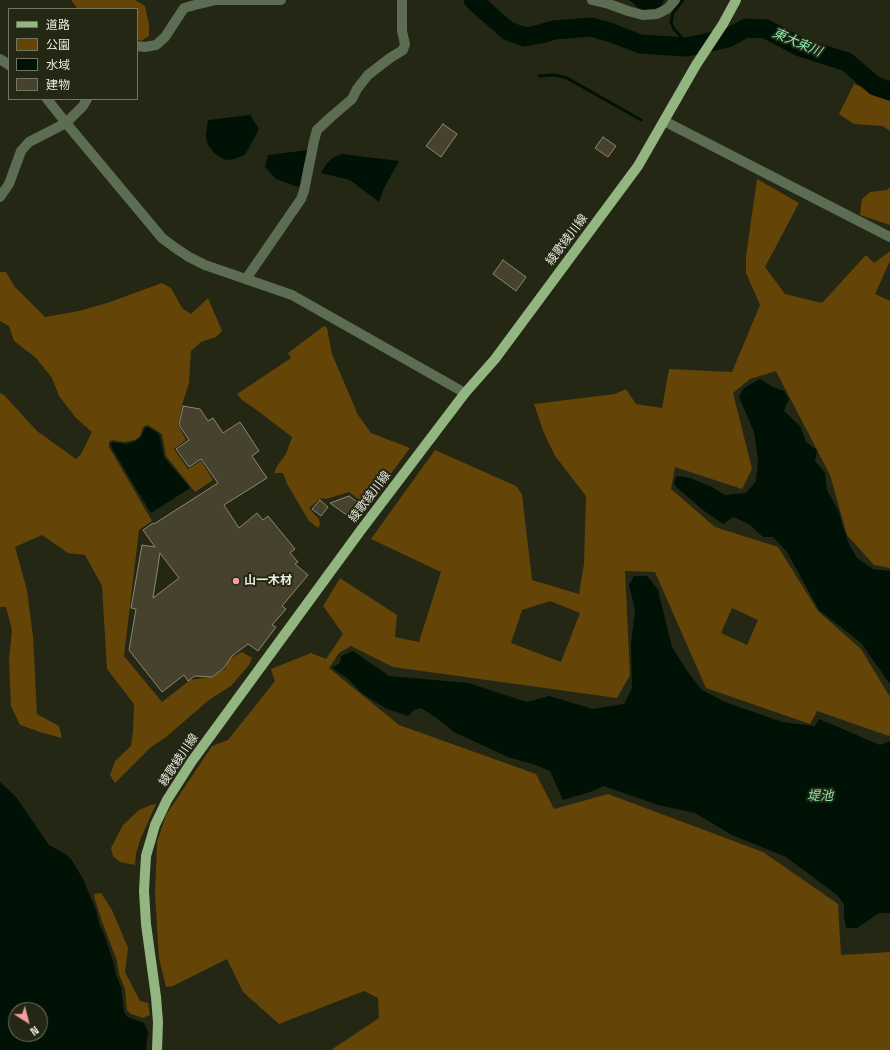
<!DOCTYPE html>
<meta charset="utf-8">
<style>
body{margin:0}
#map{position:relative;width:890px;height:1050px;overflow:hidden;background:#242713;font-family:"Space Grotesk","Noto Sans JP",sans-serif}
canvas{display:block}
.legend{position:absolute;left:8px;top:8px;width:130px;height:92px;box-sizing:border-box;background:#242713;border:1px solid #737665;margin:0;padding:5px 7px;list-style:none;font-size:12px;color:#e9ecdf}
.legend li{display:flex;align-items:center;gap:8px;height:20px}
.legend b{width:20px;border:1px solid #737665}
.north{position:absolute;left:8px;top:1002px;width:40px;height:40px;box-sizing:border-box;background:#242713;border:1px solid #737665;border-radius:50%;rotate:144deg;font-size:11px;font-weight:700;line-height:16px;text-align:center;color:#e9ecdf}
.north::after{content:'';display:block;margin:auto;width:14px;height:18px;background:#f49b9f;clip-path:polygon(50% 0,100% 100%,50% 72%,0 100%)}
</style>
<div id="map">
<canvas width="890" height="1050"></canvas>
<ul class="legend">
<li><b style="height:5px;background:#92b582"></b>道路</li>
<li><b style="height:11px;background:#654408"></b>公園</li>
<li><b style="height:11px;background:#001106"></b>水域</li>
<li><b style="height:11px;background:#47422e"></b>建物</li>
</ul>
<div class="north">N</div>
</div>
<script>
const c = document.querySelector('canvas').getContext('2d');
c.lineJoin = 'round';
function fillPath(path, color) {
  c.fillStyle = color;
  c.fill(path, 'evenodd');
}
function shape(rows) {
  const path = new Path2D();
  for (const r of rows) {
    path.moveTo(r[0], r[1]);
    for (let i = 2; i < r.length; i += 2) path.lineTo(r[i], r[i + 1]);
  }
  return path;
}
function strokePath(path, color, width, dash) {
  c.strokeStyle = color;
  c.lineWidth = width;
  c.lineCap = dash ? 'butt' : 'round';
  c.setLineDash(dash || []);
  c.stroke(path);
}
function drawText(font, color, halo, rows, align = 'center') {
  c.font = font + ' "Space Grotesk","Noto Sans JP",sans-serif';
  c.lineWidth = 4;
  c.setLineDash([]);
  c.textBaseline = 'middle';
  c.strokeStyle = halo;
  c.fillStyle = color;
  for (const [text, x, y, turn = 0] of rows) {
    c.save();
    c.translate(x, y);
    c.rotate((+turn || 0) * Math.PI / 180);
    c.textAlign = isNaN(turn) ? turn : align;
    if (halo) c.strokeText(text, 0, 0);
    c.fillText(text, 0, 0);
    c.restore();
  }
}
fillPath(shape([
 [71,0,135,0,145,6,149,25,149,36,141,41,137,39,137,9,80,9,77,8],
 [854,84,890,98,890,131,883,126,854,124,839,114],
 [757,179,799,203,765,267,785,294,822,303,866,255,874,263,889,252,890,252,890,261,875,294,890,301,890,568,874,565,847,535,830,475,776,371,750,379,733,393,752,469,742,489,675,467,671,489,715,527,778,547,818,611,861,649,890,697,890,734,889,736,817,711,810,724,706,688,655,572,625,571,630,675,617,698,393,667,351,646,339,653,329,668,399,725,536,774,554,809,608,794,763,852,838,904,841,955,890,952,890,1050,331,1050,379,1018,378,998,364,991,279,1024,243,992,227,959,173,986,166,987,159,958,155,895,157,842,166,815,212,746,228,740,275,681,271,669,311,653,326,659,343,634,323,606,340,578,397,615,395,637,419,642,441,572,371,539,435,450,516,486,522,494,532,580,579,594,584,564,586,496,555,456,544,433,534,404,615,394,626,389,636,404,662,408,669,369,732,372,760,305,746,273,746,256],
 [550,601,580,613,561,662,511,643,522,610],
 [732,608,758,620,747,645,721,633],
 [890,187,890,225,860,215,862,199,870,192,887,190],
 [0,272,6,272,15,287,45,317,79,311,107,303,162,283,171,288,182,308,191,314,208,298,222,331,216,337,201,342,191,351,189,383,182,405,178,425,186,440,174,449,188,469,201,461,213,480,195,492,166,456,162,434,148,425,143,427,140,436,135,440,124,442,112,440,109,442,109,447,152,521,139,530,124,656,162,702,190,680,209,677,225,669,229,659,242,652,252,658,249,665,231,686,209,700,166,737,150,748,115,783,110,775,115,761,131,746,133,732,134,704,107,669,102,586,85,555,68,553,42,535,15,547,27,590,33,637,37,714,59,726,62,738,43,733,20,725,11,706,9,660,12,630,6,607,0,607,0,393,4,395,37,431,76,459,81,454,92,432,76,418,59,396,52,378,36,358,14,341,9,326,0,321],
 [324,326,327,328,332,354,358,415,371,433,410,448,367,506,349,492,326,499,321,498,309,508,319,519,320,525,318,528,309,521,287,484,283,473,274,473,277,466,286,454,292,437,258,411,242,400,237,394,291,358,288,353],
 [156,804,140,840,136,854,135,865,120,862,113,856,111,848,123,825,139,810,151,805],
 [101,893,112,910,128,948,125,972,140,1001,148,1003,150,1015,143,1018,131,1014,127,1010,125,989,119,974,117,961,103,924,95,900,94,894]
]), '#654408');
fillPath(shape([
 [629,0,664,0,660,8,641,11,632,2],
 [250,115,259,129,245,155,234,159,229,160,223,159,214,153,208,145,206,139,206,134,208,120],
 [308,150,303,183,298,187,276,179,265,167,268,155],
 [342,154,399,161,384,188,379,202,350,180,321,173,327,163,334,157],
 [760,379,773,387,784,391,789,399,784,411,800,426,806,442,817,450,815,461,825,473,827,490,839,512,842,524,849,544,857,558,873,569,890,571,890,684,861,643,819,610,787,552,773,537,763,537,750,525,734,517,723,524,703,510,674,485,676,476,690,478,710,486,725,495,746,493,756,481,758,460,754,432,739,397,744,388],
 [147,427,158,433,160,437,164,457,190,488,151,513,132,482,112,448,111,444,112,442,127,444,136,441,141,437,145,428],
 [634,576,647,576,658,590,672,647,687,671,702,690,725,702,782,722,815,726,819,719,880,745,890,741,890,913,879,913,857,928,846,928,844,916,844,904,837,895,786,857,732,835,695,813,658,805,604,786,590,792,563,800,550,771,536,765,508,757,454,732,438,719,421,708,414,710,408,716,385,708,363,694,347,678,332,668,340,663,341,656,353,651,389,676,468,683,527,702,549,696,593,709,624,704,632,688,631,644,635,610,629,585],
 [0,782,16,797,49,845,65,854,71,859,83,879,96,910,100,926,104,934,114,964,116,975,121,987,124,1012,128,1017,144,1023,148,1032,146,1050,0,1050],
 [16,1010,40,1010,40,1034,16,1034]
]), '#001106');
strokePath(shape([
 [683,0,673,13,671,22,674,29,682,38,687,47],
 [539,76,554,75,567,78,590,91,641,120]
]), '#001106', 3);
strokePath(shape([
 [473,0,508,31,525,37,540,34,554,30,591,27,612,33,640,44,687,47,728,38,746,28,766,29,800,47,847,62,875,86,890,91]
]), '#001106', 19);
const building = shape([
 [443,124,457,134,441,157,426,146,443,124],
 [603,137,616,146,608,157,595,148,603,137],
 [503,260,526,277,516,291,493,274,503,260],
 [183,406,200,409,208,421,213,418,223,433,240,422,259,451,252,456,267,478,224,505,239,528,257,513,263,520,268,516,295,549,290,553,298,562,295,564,308,575,282,606,286,609,272,625,276,627,258,651,248,644,232,656,224,668,212,677,195,676,188,681,184,675,162,692,129,650,136,609,131,608,142,545,155,547,143,530,153,523,154,524,218,483,201,459,189,467,176,449,189,440,179,425,183,406],
 [160,553,179,578,153,598,160,553],
 [349,496,366,508,356,522,330,503,349,496],
 [320,500,328,507,321,516,312,509,320,500]
]);
fillPath(building, '#47422e');
strokePath(building, '#8c8770', 1);
strokePath(shape([
 [592,0,609,4,628,11,643,15,657,14,667,9,675,0],
 [137,46,145,47,156,45,165,37,184,8,195,5,216,0,281,0],
 [0,59,9,65],
 [47,99,66,123,152,226,162,238,174,247,189,257,205,265,292,295,465,393],
 [664,121,890,237],
 [0,197,9,184,21,151,29,142,66,123,83,106,87,99],
 [246,279,301,199,304,191,314,141,317,130,331,117,352,99,357,89,368,75,390,58,403,50,405,44,402,31,402,0]
]), '#5c6d54', 10);
strokePath(shape([
 [157,1050,158,1022,156,997,146,924,144,891,145,873,146,856,151,839,155,825,167,800,192,761,361,530,465,393,495,359,638,166,696,65,723,24,736,0]
]), '#92b582', 10);
for (const [x, y, r, color] of [
 [236,581,4,"#f49b9f"]
]) {
  const dot = new Path2D();
  dot.arc(x, y, r, 0, 2 * Math.PI);
  c.fillStyle = color;
  c.fill(dot);
  strokePath(dot, '#242713', 1.5);
}
drawText('12px', '#e9ecdf', '#242713', [
 ["綾歌綾川線",567,240,-53],
 ["綾歌綾川線",370,497,-53],
 ["綾歌綾川線",179,760,-56]
]);
drawText('bold 12px', '#e9ecdf', '#242713', [
 ["山一木材",244,581]
], 'left');
drawText('italic 13px', '#86e8ad', '#242713', [
 ["東大束川",797,43,23],
 ["堤池",820,796]
]);
</script>
